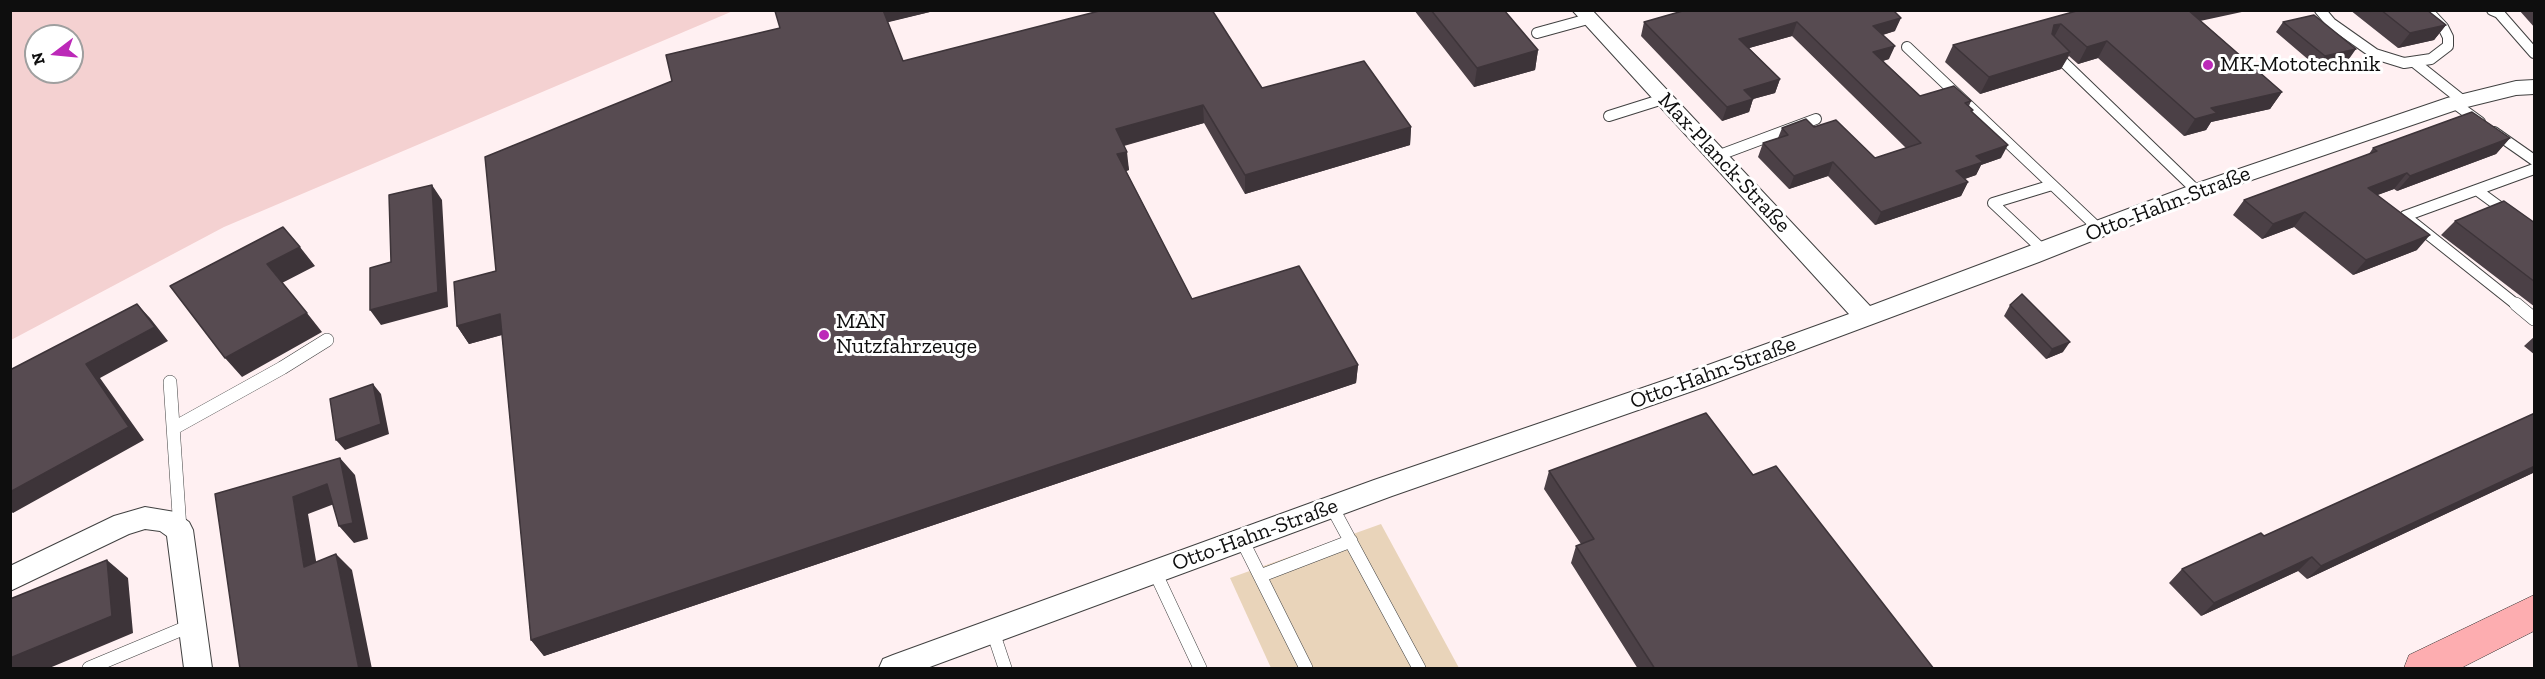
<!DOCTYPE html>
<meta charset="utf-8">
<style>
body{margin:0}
#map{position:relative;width:2545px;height:679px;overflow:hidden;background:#fff0f2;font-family:"Zilla Slab",serif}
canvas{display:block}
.frame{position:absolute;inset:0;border:12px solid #0e0e0e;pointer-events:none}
.north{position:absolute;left:24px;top:24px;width:60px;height:60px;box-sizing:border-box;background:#fff;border:2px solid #9f9f9f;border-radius:50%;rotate:254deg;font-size:16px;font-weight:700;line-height:24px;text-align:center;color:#0e0e0e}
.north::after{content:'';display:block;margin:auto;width:21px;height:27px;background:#bc29b8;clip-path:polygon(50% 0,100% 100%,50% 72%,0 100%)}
</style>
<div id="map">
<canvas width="2545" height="679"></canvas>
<div class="frame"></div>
<div class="north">N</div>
</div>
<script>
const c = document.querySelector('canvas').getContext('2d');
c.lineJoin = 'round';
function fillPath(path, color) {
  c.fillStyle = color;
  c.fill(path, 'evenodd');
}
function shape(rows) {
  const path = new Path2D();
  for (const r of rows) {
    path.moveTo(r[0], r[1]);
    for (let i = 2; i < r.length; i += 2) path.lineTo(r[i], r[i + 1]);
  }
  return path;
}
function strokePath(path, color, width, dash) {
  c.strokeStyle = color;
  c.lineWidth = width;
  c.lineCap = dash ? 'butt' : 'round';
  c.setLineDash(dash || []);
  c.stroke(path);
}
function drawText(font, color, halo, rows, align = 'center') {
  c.font = font + ' "Zilla Slab",serif';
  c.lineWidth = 6;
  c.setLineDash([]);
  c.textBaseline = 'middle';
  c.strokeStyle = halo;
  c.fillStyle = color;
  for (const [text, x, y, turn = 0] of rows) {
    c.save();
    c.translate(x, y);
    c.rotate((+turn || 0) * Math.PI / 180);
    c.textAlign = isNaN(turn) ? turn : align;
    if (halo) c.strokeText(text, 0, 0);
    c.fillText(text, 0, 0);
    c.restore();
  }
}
fillPath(shape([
 [11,10,733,10,733,11,224,227,11,340],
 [36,36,72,36,72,72,36,72]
]), '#f4d1d1');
fillPath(shape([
 [1381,524,1459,668,1271,668,1230,578]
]), '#e9d4ba');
const laneFar1 = shape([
 [2320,10,2331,23,2375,54,2404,63,2431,59,2448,46,2448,37,2443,27,2427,10],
 [2492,10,2499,13,2534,53],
 [1537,33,1588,19],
 [1907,47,2099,229],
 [2053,52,2197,191],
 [2414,62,2463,101],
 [2454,103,2480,122],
 [1609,116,1663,99],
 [2494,132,2534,160],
 [1717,156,1816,119],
 [2478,191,2534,232],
 [2044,251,1993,203,2052,185],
 [2518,306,2405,216,2534,169]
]);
const lane = shape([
 [2516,304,2534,319],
 [170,382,180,529],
 [174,428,282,368,327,340],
 [1332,507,1419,668],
 [1242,540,1306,668],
 [1155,572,1200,668],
 [1260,576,1351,541],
 [993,632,1005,668],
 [89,668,192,625]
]);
const street = shape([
 [1572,10,1592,10,1870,306,2189,186,2447,98,2516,81,2534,80,2534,94,2516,95,2459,109,2205,196,2039,262,1704,387,1392,496,927,668,879,668,883,659,893,655,1374,480,1686,373,1849,314,1572,10],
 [145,507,175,512,189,522,193,530,212,668,184,668,167,536,160,531,145,529,129,534,10,591,10,566,114,516,145,507]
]);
const secondary = shape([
 [2534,595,2534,631,2461,668,2404,668,2409,655,2534,595]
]);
strokePath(laneFar1, '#414141', 12);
strokePath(lane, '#414141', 14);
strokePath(street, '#414141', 2);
strokePath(secondary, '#303030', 1);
strokePath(laneFar1, '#fff', 10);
strokePath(lane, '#fff', 13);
fillPath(street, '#fff');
fillPath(secondary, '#fdadb0');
fillPath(shape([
 [1414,10,1504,10,1538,50,1535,70,1474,87],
 [1686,10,1895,31,1883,35,1889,59,1883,61,1920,96,1971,101,1969,106,2001,158,1981,165,1976,175,1965,179,1968,182,1961,196,1875,225,1828,176,1789,189,1758,157,1763,143,1778,138,1782,128,1814,127,1875,158,1906,148,1792,36,1749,48,1780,79,1775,93,1753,99,1749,112,1722,121,1641,36,1644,22],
 [2080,10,2201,21,2282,92,2270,109,2211,122,2206,130,2184,136,2098,58,2078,64,2069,56,2061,69,1980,94,1945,62,1953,45],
 [2350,10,2427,10,2446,25,2434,40,2398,48],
 [2519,10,2535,10,2535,28],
 [934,11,887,22,903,61,1262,88,1411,127,1410,145,1245,194,1204,123,1124,146,1129,170,1126,171,1192,299,1358,365,1356,383,544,656,531,640,502,335,469,344,457,326,496,271,672,81,666,55],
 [2283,22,2349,59,2317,67,2276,32],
 [2510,138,2496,154,2397,191,2394,189,2377,195,2417,250,2353,275,2294,227,2262,239,2233,215,2244,200,2369,154,2373,148],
 [2455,221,2535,223,2535,307,2441,235],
 [2010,305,2063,352,2046,359,2004,316],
 [2535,336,2535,355,2524,346],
 [2535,413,2535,472,2307,579,2298,571,2201,616,2169,583,2182,569,2264,536],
 [1549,471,1753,475,1934,669,1638,669,1571,563,1576,546,1581,544,1544,489]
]), '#4b4046');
fillPath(shape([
 [882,10,934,10,934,11,885,23],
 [2186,10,2251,10,2177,26],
 [1901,18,1895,31,1868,39,1873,26],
 [1797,22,1792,36,1735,52,1739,39],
 [2061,24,2052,41,2045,42,2054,25],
 [2446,25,2434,40,2398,48,2410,33],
 [2107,41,2098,58,2078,64,2087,47],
 [1895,46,1889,59,1868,65,1873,52],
 [2356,49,2349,59,2317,67,2325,56],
 [1538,50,1535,70,1474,87,1477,68],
 [2070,52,2061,69,1980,94,1989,77],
 [1780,79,1775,93,1753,99,1749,112,1722,121,1727,107,1744,90],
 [2282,92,2270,109,2211,122,2206,130,2184,136,2195,119,2211,108],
 [1203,105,1204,123,1118,147,1116,129],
 [1411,127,1410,145,1245,194,1245,175],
 [2510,138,2496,154,2397,191,2410,176],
 [2008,145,2001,158,1981,165,1976,175,1949,184,1956,171,1976,156],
 [1127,152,1129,170,1120,173,1117,154],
 [1833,162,1828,176,1789,189,1794,176],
 [2407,173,2394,189,2356,203,2368,188],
 [1968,182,1961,196,1875,225,1881,212],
 [432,185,442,200,448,307,381,325,370,310],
 [2305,212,2294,227,2262,239,2273,224],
 [2430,235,2417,250,2353,275,2366,260],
 [300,247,315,266,282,283,267,264],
 [137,304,150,318,168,341,100,378,144,440,13,513,10,511,10,492,86,364],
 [307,313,322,332,242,377,225,358],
 [500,314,512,332,469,344,457,326],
 [2070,342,2063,352,2046,359,2052,349],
 [1358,365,1356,383,544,656,531,640],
 [373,384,381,394,389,434,345,450,336,440],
 [340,458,355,475,368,539,354,543,339,526],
 [2535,466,2535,472,2307,579,2321,566],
 [327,484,342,501,308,514,320,584,304,567,293,497],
 [336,554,352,570,372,669,359,669],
 [2312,557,2298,571,2201,616,2214,603],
 [107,560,128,578,133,633,47,669,10,669,10,658]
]), '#3d3439');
const building = shape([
 [777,10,883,10,903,61,1103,10,1212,10,1262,88,1364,61,1411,127,1245,175,1203,105,1116,129,1127,152,1117,154,1192,299,1299,266,1358,365,531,640,500,314,457,326,454,282,496,271,485,157,672,81,666,55,780,28,775,11,777,10],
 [1431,10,1504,10,1538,50,1477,68,1431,10],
 [1686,10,1893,10,1901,18,1873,26,1895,46,1873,52,1920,96,1954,86,1971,101,1965,103,1973,110,1971,111,2008,145,1976,156,1983,162,1956,171,1968,182,1881,212,1833,162,1794,176,1763,143,1788,135,1782,128,1806,119,1814,127,1836,120,1875,158,1921,143,1797,22,1739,39,1780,79,1744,90,1753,99,1727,107,1644,22,1686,10],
 [2080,10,2188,10,2282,92,2211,108,2217,113,2195,119,2107,41,2087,47,2061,24,2054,25,2052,34,2070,52,1989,77,1953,45,2080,10],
 [2381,10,2427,10,2446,25,2410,33,2381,10],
 [2314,15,2356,49,2325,56,2283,22,2314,15],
 [2472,112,2510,138,2410,176,2407,173,2368,188,2430,235,2366,260,2305,212,2273,224,2244,200,2377,151,2373,148,2472,112],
 [432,185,438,292,370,310,370,268,391,262,389,195,432,185],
 [2504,201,2535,223,2535,282,2455,221,2504,201],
 [283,227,300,247,267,264,307,313,225,358,170,286,283,227],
 [2022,294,2070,342,2052,349,2010,305,2022,294],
 [137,304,155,327,86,364,129,427,10,492,10,370,137,304],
 [373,384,381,424,336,440,330,399,373,384],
 [1706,413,1753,475,1776,466,1934,669,1655,669,1576,546,1594,539,1549,471,1706,413],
 [2535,413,2535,466,2321,566,2312,557,2214,603,2182,569,2261,533,2264,536,2535,413],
 [340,458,353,523,339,526,327,484,293,497,304,567,336,554,359,669,240,669,215,494,340,458],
 [107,560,112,616,10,658,10,599,107,560]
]);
fillPath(building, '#574b51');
strokePath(building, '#3d3439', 1.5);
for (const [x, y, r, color] of [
 [2208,65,6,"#bc29b8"],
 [824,335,6,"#bc29b8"]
]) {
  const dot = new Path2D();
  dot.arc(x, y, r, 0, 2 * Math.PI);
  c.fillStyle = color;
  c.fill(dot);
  strokePath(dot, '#fff', 2);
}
drawText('22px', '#0e0e0e', '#fff', [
 ["MK-Mototechnik",2220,65],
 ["MAN",836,322],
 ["Nutzfahrzeuge",836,347]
], 'left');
drawText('22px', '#0e0e0e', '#fff', [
 ["Max-Planck-Straße",1724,163,47],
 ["Otto-Hahn-Straße",2168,204,-21],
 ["Otto-Hahn-Straße",1713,373,-20],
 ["Otto-Hahn-Straße",1255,535,-20]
]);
</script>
